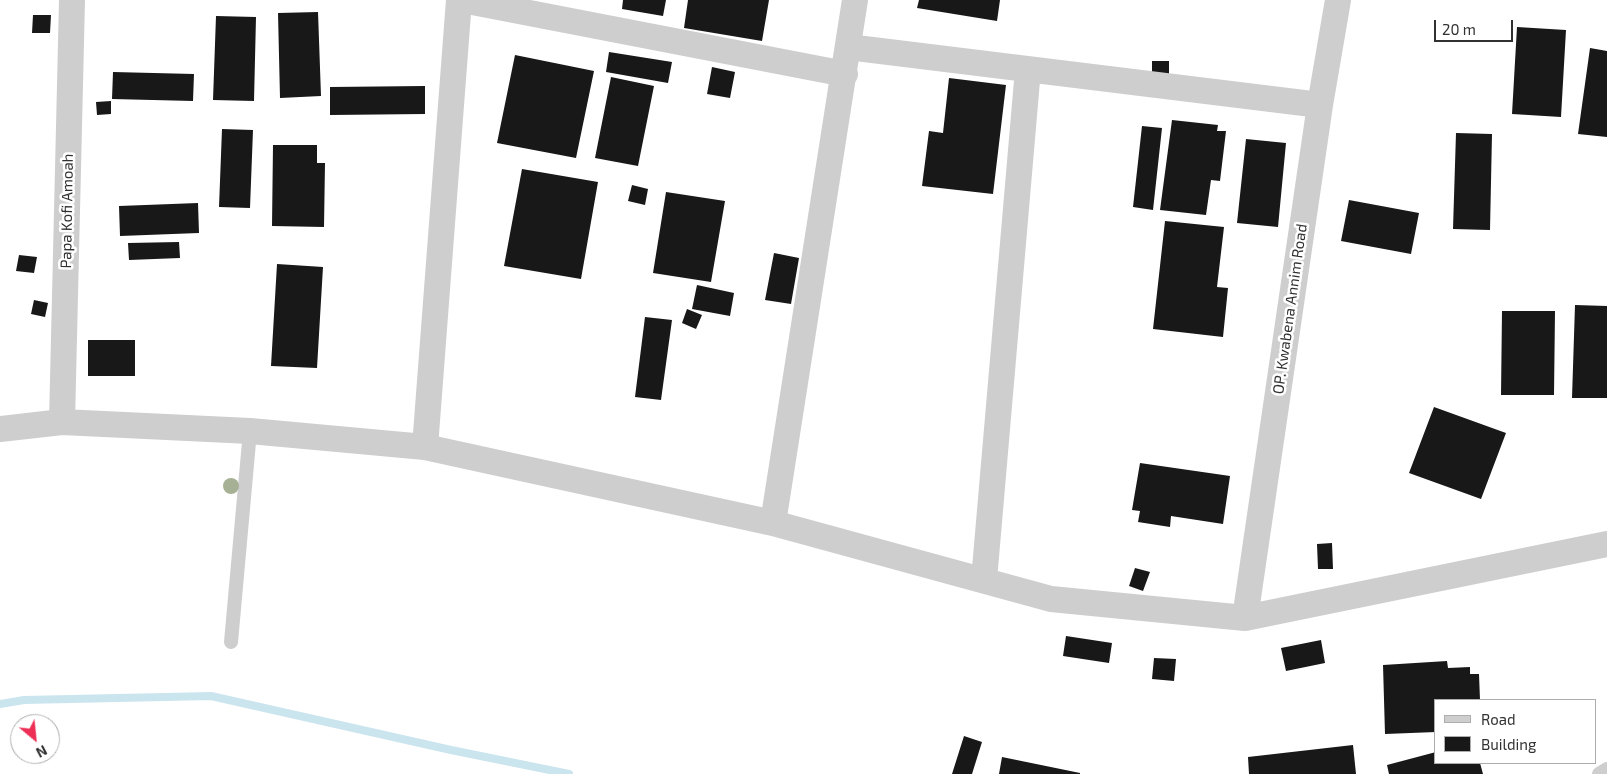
<!DOCTYPE html>
<style>
body{margin:0}
#map{position:relative;width:1607px;height:774px;overflow:hidden;background:#fff;font-family:"Exo 2",sans-serif}
canvas{display:block}
.legend{position:absolute;left:1434px;top:699px;width:162px;height:65px;box-sizing:border-box;background:#fff;border:1px solid #adadad;margin:0;padding:6px 9px;list-style:none;font-size:15px;color:#313131}
.legend li{display:flex;align-items:center;gap:10px;height:25px}
.legend b{width:25px;border:1px solid #adadad}
.north{position:absolute;left:10px;top:714px;width:50px;height:50px;box-sizing:border-box;background:#fff;border:1px solid #adadad;border-radius:50%;rotate:152deg;font-size:14px;font-weight:700;line-height:20px;text-align:center;color:#313131}
.north::after{content:'';display:block;margin:auto;width:18px;height:22px;background:#ed2f56;clip-path:polygon(50% 0,100% 100%,50% 72%,0 100%)}
.scale{position:absolute;left:1434px;top:20px;width:79px;height:22px;box-sizing:border-box;border:2px solid #313131;border-top:0;padding-left:6px;font-size:15px;line-height:18px;white-space:nowrap;color:#313131;-webkit-text-stroke:4px #fff;paint-order:stroke}
</style>
<div id="map">
<canvas width="1607" height="774"></canvas>
<ul class="legend">
<li><b style="height:6px;background:#cecece"></b>Road</li>
<li><b style="height:14px;background:#181818"></b>Building</li>
</ul>
<div class="north">N</div>
<div class="scale">20 m</div>
</div>
<script>
const c = document.querySelector('canvas').getContext('2d');
c.lineJoin = 'round';
function shape(rows) {
  const path = new Path2D();
  for (const r of rows) {
    path.moveTo(r[0], r[1]);
    for (let i = 2; i < r.length; i += 2) path.lineTo(r[i], r[i + 1]);
  }
  return path;
}
function strokePath(path, color, width, dash) {
  c.strokeStyle = color;
  c.lineWidth = width;
  c.lineCap = dash ? 'butt' : 'round';
  c.setLineDash(dash || []);
  c.stroke(path);
}
function fillPath(path, color) {
  c.fillStyle = color;
  c.fill(path, 'evenodd');
}
function drawText(font, color, halo, rows, align = 'center') {
  c.font = font + ' "Exo 2",sans-serif';
  c.lineWidth = 5;
  c.setLineDash([]);
  c.textBaseline = 'middle';
  c.strokeStyle = halo;
  c.fillStyle = color;
  for (const [text, x, y, turn = 0] of rows) {
    c.save();
    c.translate(x, y);
    c.rotate((+turn || 0) * Math.PI / 180);
    c.textAlign = isNaN(turn) ? turn : align;
    if (halo) c.strokeText(text, 0, 0);
    c.fillText(text, 0, 0);
    c.restore();
  }
}
strokePath(shape([
 [0,704,24,700,211,696,451,750,569,774]
]), '#cbe5ee', 8);
fillPath(shape([
 [623,0,666,0,663,16,622,9],
 [688,0,769,0,762,41,684,28],
 [919,0,1000,0,997,21,917,8],
 [318,12,321,96,280,98,278,13],
 [33,15,51,15,50,33,32,33],
 [216,16,256,17,254,101,213,100],
 [1517,27,1566,30,1561,117,1512,114],
 [1590,48,1607,51,1607,137,1578,134],
 [609,52,672,62,668,83,606,72],
 [515,55,594,71,576,158,497,143],
 [1152,61,1169,61,1169,79,1152,79],
 [712,67,735,72,730,98,707,94],
 [113,72,194,74,193,101,112,99],
 [611,77,654,86,638,166,595,158],
 [949,78,1006,85,993,194,922,186,929,131,943,133],
 [425,86,425,114,330,115,330,87],
 [111,101,111,114,97,115,96,102],
 [1172,120,1218,125,1217,131,1226,131,1220,181,1211,180,1206,215,1160,210],
 [1142,126,1162,128,1153,210,1133,207],
 [222,129,253,130,250,208,219,207],
 [1456,133,1492,134,1490,230,1453,229],
 [1246,139,1286,143,1278,227,1237,223],
 [273,145,317,145,317,163,325,163,324,227,272,226],
 [522,169,598,182,581,279,504,266],
 [632,185,648,189,645,205,628,201],
 [666,192,725,201,711,282,653,273],
 [1349,200,1419,213,1411,254,1341,241],
 [198,203,199,233,120,236,119,206],
 [1165,221,1224,227,1217,287,1228,288,1223,337,1153,329],
 [179,242,180,258,129,260,128,243],
 [774,253,799,258,791,304,765,300],
 [19,255,37,257,34,273,16,271],
 [277,264,323,267,317,368,271,366],
 [697,285,734,293,730,316,692,309],
 [34,300,48,303,45,317,31,314],
 [1575,305,1607,306,1607,398,1572,398],
 [687,309,702,315,696,329,682,323],
 [1502,311,1555,311,1554,395,1501,395],
 [645,317,672,320,661,400,635,397],
 [88,340,135,340,135,376,88,376],
 [1434,407,1506,433,1481,499,1409,473],
 [1140,463,1230,476,1223,524,1171,516,1170,527,1138,522,1140,511,1132,510],
 [1332,543,1333,569,1318,569,1317,544],
 [1135,568,1150,572,1143,591,1129,586],
 [1066,636,1112,643,1109,663,1063,656],
 [1321,640,1325,663,1286,671,1281,648],
 [1154,658,1176,659,1174,681,1152,679],
 [1447,661,1448,668,1470,667,1470,674,1479,674,1480,700,1436,700,1436,732,1385,734,1383,665],
 [964,736,982,742,972,774,952,774],
 [1353,745,1356,774,1249,774,1248,757],
 [1436,752,1436,763,1480,763,1483,774,1389,774,1387,765],
 [1002,757,1080,773,1080,774,999,774]
]), '#181818');
strokePath(shape([
 [231,642,250,431],
 [1599,774,1607,769]
]), '#cecece', 14);
strokePath(shape([
 [462,0,845,74],
 [848,47,1320,105],
 [62,422,72,0],
 [0,429,62,422,250,431,425,447,773,523,1051,599,1245,618,1607,544],
 [425,447,459,0],
 [773,523,855,0],
 [984,580,1028,69],
 [1245,618,1320,105,1338,0]
]), '#cecece', 26);
c.fillStyle = '#a5b094';
for (const [x, y] of [
 [231,486]
]) {
  c.beginPath();
  c.arc(x, y, 8, 0, 2 * Math.PI);
  c.fill();
}
drawText('15px', '#313131', '#fff', [
 ["Papa Kofi Amoah",67,211,-89],
 ["OP. Kwabena Annim Road",1290,309,-82]
]);
</script>
